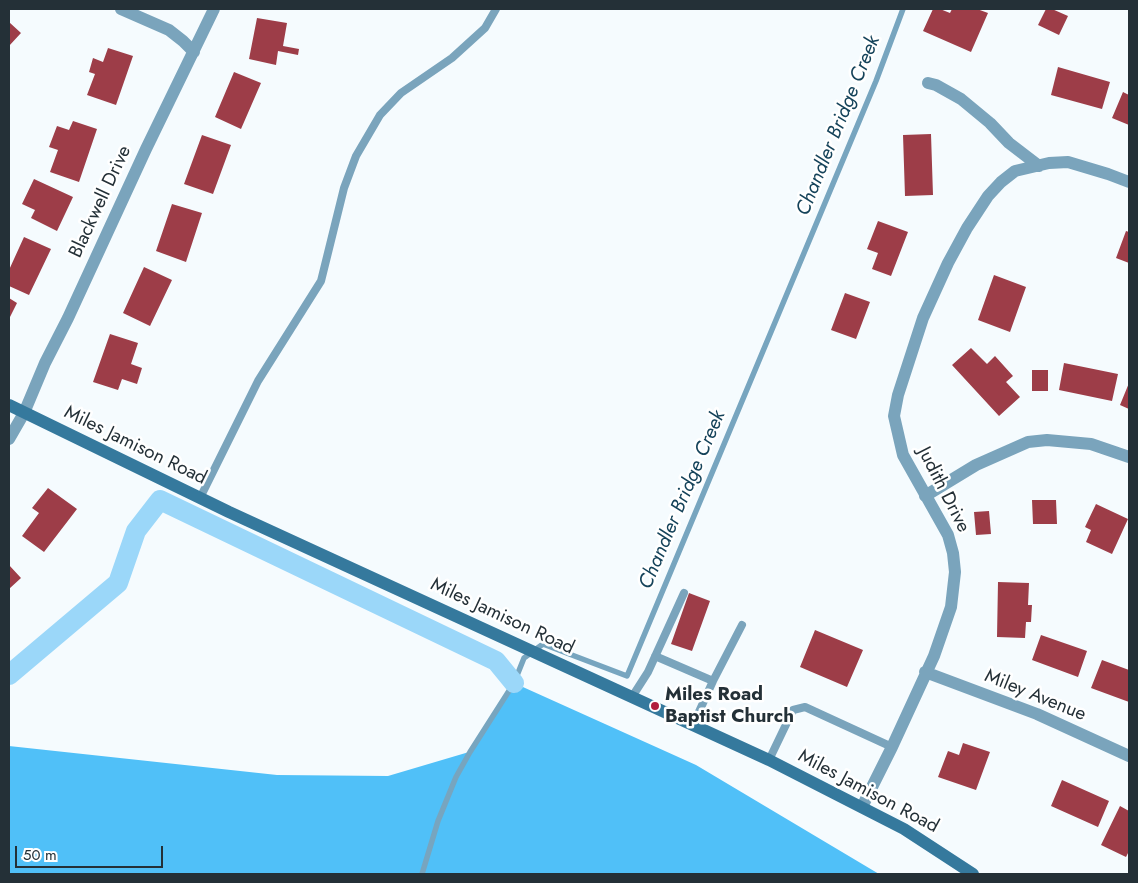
<!DOCTYPE html>
<style>
body{margin:0}
#map{position:relative;width:1138px;height:883px;overflow:hidden;background:#f5fbfe;font-family:Jost,sans-serif}
canvas{display:block}
.frame{position:absolute;inset:0;border:10px solid #243037;pointer-events:none}
.scale{position:absolute;left:15px;top:846px;width:148px;height:22px;box-sizing:border-box;border:2px solid #243037;border-top:0;padding-left:6px;font-size:15px;line-height:18px;white-space:nowrap;color:#243037;-webkit-text-stroke:4px #fff;paint-order:stroke}
</style>
<div id="map">
<canvas width="1138" height="883"></canvas>
<div class="frame"></div>
<div class="scale">50 m</div>
</div>
<script>
const c = document.querySelector('canvas').getContext('2d');
c.lineJoin = 'round';
function fillPath(path, color) {
  c.fillStyle = color;
  c.fill(path, 'evenodd');
}
function shape(rows) {
  const path = new Path2D();
  for (const r of rows) {
    path.moveTo(r[0], r[1]);
    for (let i = 2; i < r.length; i += 2) path.lineTo(r[i], r[i + 1]);
  }
  return path;
}
function strokePath(path, color, width, dash) {
  c.strokeStyle = color;
  c.lineWidth = width;
  c.lineCap = dash ? 'butt' : 'round';
  c.setLineDash(dash || []);
  c.stroke(path);
}
function drawText(font, color, halo, rows, align = 'center') {
  c.font = font + ' Jost,sans-serif';
  c.lineWidth = 5;
  c.setLineDash([]);
  c.textBaseline = 'middle';
  c.strokeStyle = halo;
  c.fillStyle = color;
  for (const [text, x, y, turn = 0] of rows) {
    c.save();
    c.translate(x, y);
    c.rotate((+turn || 0) * Math.PI / 180);
    c.textAlign = isNaN(turn) ? turn : align;
    if (halo) c.strokeText(text, 0, 0);
    c.fillText(text, 0, 0);
    c.restore();
  }
}
fillPath(shape([
 [514,683,696,765,879,874,9,874,9,746,277,775,388,776,469,752]
]), '#50c0f8');
strokePath(shape([
 [422,874,438,821,456,777,470,752,514,683,524,658,543,644,627,676,876,81,903,9]
]), '#77a5bf', 5.5);
strokePath(shape([
 [9,675,118,583,136,531,160,500,496,661,514,683]
]), '#9bd7f9', 20);
fillPath(shape([
 [933,9,940,9,950,13,952,9,977,9,988,13,971,52,923,31],
 [1046,9,1052,9,1068,16,1059,35,1038,25],
 [257,18,287,23,283,46,299,49,298,55,278,51,276,65,249,59],
 [9,22,21,33,9,46],
 [108,48,133,56,116,105,87,95,95,74,89,72,93,58,103,62],
 [1058,67,1110,82,1102,109,1051,95],
 [234,72,261,83,241,129,215,117],
 [1123,92,1129,95,1129,125,1112,118],
 [73,121,97,129,79,182,50,172,58,150,49,147,57,126,69,130],
 [931,134,933,195,905,196,903,135],
 [202,135,231,145,213,194,184,184],
 [34,179,73,197,57,231,31,218,35,210,22,204],
 [172,204,202,213,186,262,156,251],
 [878,221,908,232,891,276,872,269,878,253,867,249],
 [1126,231,1129,232,1129,263,1116,258],
 [24,237,51,249,29,295,9,286,9,270],
 [144,267,172,280,150,326,123,313],
 [994,275,1026,287,1010,332,978,320],
 [845,293,870,302,856,339,831,330],
 [9,298,17,303,9,319],
 [110,334,138,343,131,364,142,368,137,384,122,379,118,390,93,382],
 [971,348,987,364,995,356,1013,376,1006,382,1020,397,999,416,952,365],
 [1064,363,1118,374,1112,401,1059,390],
 [1032,370,1048,370,1048,391,1032,391],
 [1129,383,1129,409,1120,405],
 [48,488,77,509,44,552,22,536,39,513,32,508],
 [1032,500,1056,500,1057,524,1033,524],
 [1096,504,1128,519,1112,554,1086,542,1091,530,1085,527],
 [989,511,991,534,976,535,974,512],
 [9,565,21,578,9,589],
 [998,582,1029,583,1028,605,1032,605,1031,622,1026,622,1025,638,997,637],
 [689,593,710,601,692,651,671,644],
 [815,630,863,650,847,687,800,667],
 [1041,635,1087,651,1078,677,1032,660],
 [1102,660,1129,670,1129,702,1091,688],
 [963,743,990,752,976,790,938,777,948,751,959,755],
 [1062,780,1109,801,1098,827,1051,806],
 [1120,806,1129,811,1129,851,1126,857,1101,845]
]), '#9d3d48');
strokePath(shape([
 [200,498,258,381,321,281,344,188,356,156,380,115,401,93,452,58,485,28,496,9],
 [655,656,713,681,742,625],
 [632,697,648,672,684,593],
 [693,725,713,681],
 [769,760,793,710,805,707,892,747]
]), '#7aa4bc', 8);
strokePath(shape([
 [121,9,169,30,183,41,194,52],
 [928,83,936,85,961,99,990,123,1009,143,1039,166],
 [9,439,24,413,45,363,68,318,146,149,214,9],
 [925,496,976,465,1028,442,1047,440,1091,444,1129,457],
 [925,672,1037,714,1129,756],
 [862,807,892,747,934,656,951,607,955,572,953,553,948,535,903,455,894,416,898,395,923,318,948,263,967,228,988,196,1001,182,1015,171,1049,163,1068,162,1108,174,1129,182]
]), '#7aa4bc', 12);
strokePath(shape([
 [9,405,229,512,769,760,904,829,973,874]
]), '#35799d', 12);
for (const [x, y, r, color] of [
 [655,706,5,"#b11d3d"]
]) {
  const dot = new Path2D();
  dot.arc(x, y, r, 0, 2 * Math.PI);
  c.fillStyle = color;
  c.fill(dot);
  strokePath(dot, '#fff', 2);
}
drawText('19px', '#243037', '#fff', [
 ["Blackwell Drive",101,202,-65],
 ["Miles Jamison Road",135,446,26],
 ["Judith Drive",943,490,63],
 ["Miles Jamison Road",502,617,25],
 ["Miley Avenue",1035,696,22],
 ["Miles Jamison Road",868,792,28]
]);
drawText('bold 19px', '#243037', '#fff', [
 ["Miles Road",665,695],
 ["Baptist Church",665,717]
], 'left');
drawText('italic 20px', '#15435a', '#fff', [
 ["Chandler Bridge Creek",839,126,-68],
 ["Chandler Bridge Creek",683,500,-67]
]);
</script>
